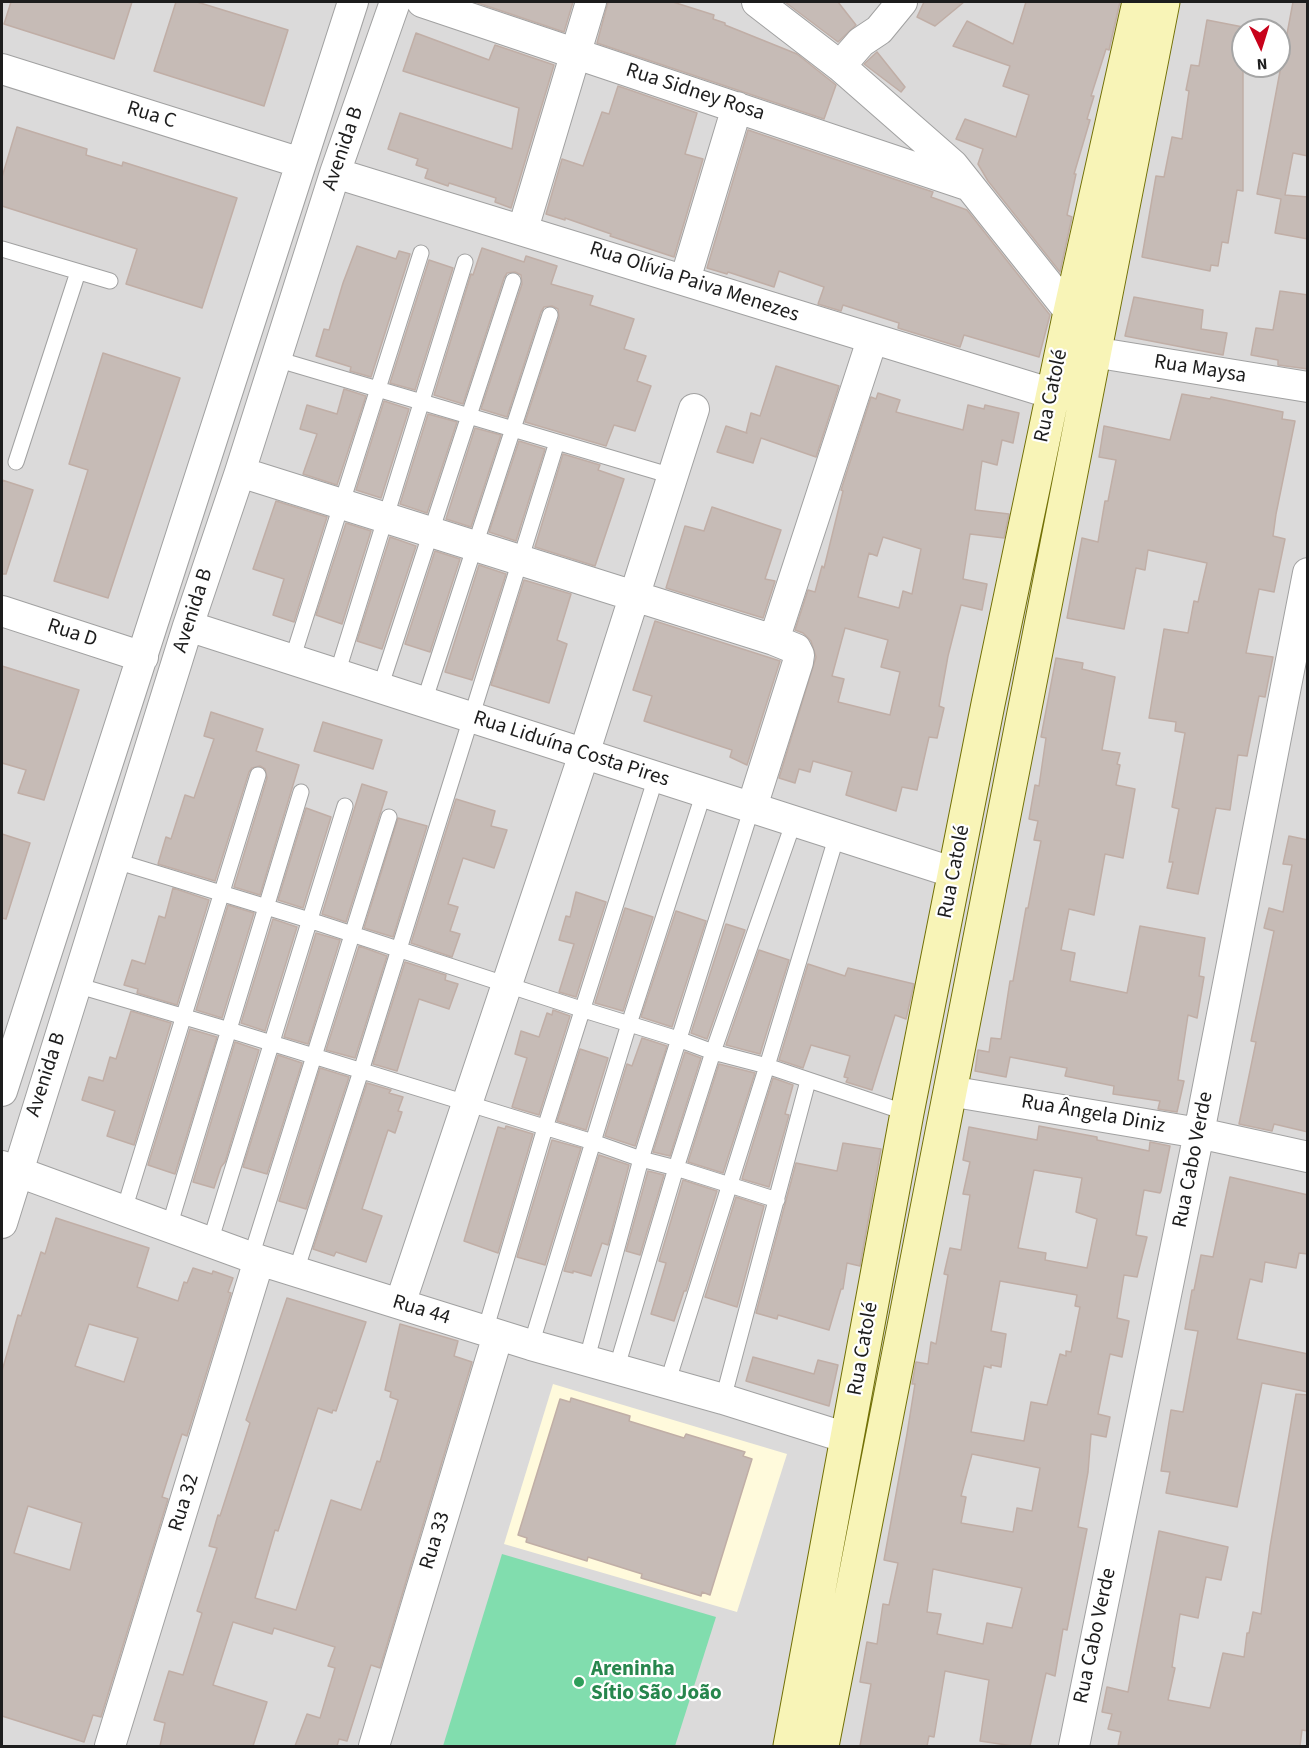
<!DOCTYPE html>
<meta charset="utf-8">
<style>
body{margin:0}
#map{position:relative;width:1309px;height:1748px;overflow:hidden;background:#eee9e3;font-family:"Source Sans 3",sans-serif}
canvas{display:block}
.frame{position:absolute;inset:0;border:3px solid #1d1d1d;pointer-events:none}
.north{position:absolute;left:1231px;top:18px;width:60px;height:60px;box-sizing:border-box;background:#fff;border:2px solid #a5a5a5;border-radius:50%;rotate:176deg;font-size:16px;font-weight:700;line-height:24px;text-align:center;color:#1d1d1d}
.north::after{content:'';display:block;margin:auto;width:21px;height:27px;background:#c8021b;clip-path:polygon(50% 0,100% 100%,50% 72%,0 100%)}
</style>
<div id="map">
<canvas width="1309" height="1748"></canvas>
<div class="frame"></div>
<div class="north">N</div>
</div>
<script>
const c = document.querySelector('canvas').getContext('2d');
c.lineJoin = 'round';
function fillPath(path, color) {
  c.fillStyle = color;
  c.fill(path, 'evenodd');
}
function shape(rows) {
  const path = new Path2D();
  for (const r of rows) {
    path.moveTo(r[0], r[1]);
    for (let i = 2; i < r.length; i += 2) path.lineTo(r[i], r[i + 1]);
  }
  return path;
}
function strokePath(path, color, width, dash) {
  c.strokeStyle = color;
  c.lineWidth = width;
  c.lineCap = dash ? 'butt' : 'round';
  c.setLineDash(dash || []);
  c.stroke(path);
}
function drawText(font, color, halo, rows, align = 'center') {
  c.font = font + ' "Source Sans 3",sans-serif';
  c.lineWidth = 4.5;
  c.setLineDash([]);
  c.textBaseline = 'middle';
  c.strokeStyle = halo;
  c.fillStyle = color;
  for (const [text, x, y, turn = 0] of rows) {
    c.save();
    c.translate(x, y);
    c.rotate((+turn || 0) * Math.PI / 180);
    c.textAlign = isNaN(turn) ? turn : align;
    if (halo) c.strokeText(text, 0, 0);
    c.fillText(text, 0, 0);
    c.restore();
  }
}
fillPath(shape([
 [2,2,1307,2,1307,1746,2,1746],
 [1243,30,1279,30,1279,66,1243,66]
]), '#dbdada');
fillPath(shape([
 [553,1384,787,1454,737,1612,504,1544]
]), '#fffadc');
fillPath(shape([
 [502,1554,716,1617,675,1746,443,1746]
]), '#81ddae');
const building = shape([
 [11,2,132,2,114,59,4,24,11,2],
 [176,2,197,2,288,30,264,106,154,71,176,2],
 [475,2,573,2,564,32,475,2],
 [608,2,673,2,714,15,713,19,725,23,725,25,797,54,836,85,824,119,597,43,608,2],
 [785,2,838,2,856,25,838,42,785,2],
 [924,2,964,2,935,26,917,17,924,2],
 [1026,2,1120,2,1109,50,1106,49,1091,96,1094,96,1087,119,1090,120,1074,174,1076,174,1067,215,1072,217,1060,272,988,181,978,164,983,149,956,139,965,119,1016,137,1029,95,1003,86,1010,66,953,46,967,21,1013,44,1026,2],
 [1293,2,1308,2,1308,156,1293,153,1285,195,1308,197,1308,239,1275,233,1281,199,1257,194,1293,2],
 [1207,20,1243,27,1243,191,1237,190,1228,243,1222,242,1218,266,1211,265,1210,271,1142,257,1156,176,1164,177,1172,137,1182,139,1189,91,1186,90,1191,65,1199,66,1207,20],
 [416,33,489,60,495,45,554,65,511,208,495,202,496,198,449,183,448,186,425,178,428,169,416,165,418,159,388,149,400,113,512,149,519,108,403,71,416,33],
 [877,52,905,87,901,92,864,64,877,52],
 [618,86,697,113,685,154,703,159,674,257,610,236,611,234,565,218,565,220,546,214,562,159,583,166,602,112,609,114,618,86],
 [17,127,87,149,86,155,122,166,123,162,237,198,202,308,126,284,137,249,2,206,2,177,17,127],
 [748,130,933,192,931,197,967,210,1050,315,1039,357,964,335,960,347,898,328,899,323,843,305,841,311,818,304,824,287,779,271,774,287,728,272,727,274,707,268,748,130],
 [357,246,396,259,399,251,410,254,371,377,350,371,351,367,316,356,324,329,329,330,343,283,357,246],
 [482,248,524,262,526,256,557,266,551,284,593,296,590,305,634,319,624,349,646,356,637,381,651,386,635,431,614,425,606,446,525,422,559,318,558,309,552,306,544,307,541,312,507,417,481,409,522,284,521,275,515,272,507,273,504,278,463,404,434,395,471,274,473,275,482,248],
 [429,260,453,268,415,390,390,383,429,260],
 [1280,291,1308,295,1308,369,1278,365,1278,360,1251,355,1256,328,1273,330,1280,291],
 [1134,297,1203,310,1201,329,1227,333,1223,355,1125,336,1134,297],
 [103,353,180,378,108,598,54,581,88,470,69,464,103,353],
 [776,366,839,386,816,457,761,438,753,463,717,452,726,426,747,433,746,433,751,413,760,416,776,366],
 [344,389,366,396,337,485,303,474,317,434,300,429,307,405,337,414,344,389],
 [878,393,900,400,896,412,963,430,968,405,984,409,985,405,1019,413,1013,443,1002,440,997,465,982,461,975,510,1009,514,1004,538,970,534,963,579,987,584,982,610,961,605,948,656,939,706,944,708,937,738,929,737,917,790,902,787,896,811,846,795,852,772,813,761,810,772,799,769,795,783,779,778,816,657,811,641,803,633,795,630,808,590,815,592,822,566,824,568,843,491,841,490,871,397,876,399,878,393],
 [883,537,921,549,912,594,903,591,899,608,858,597,869,553,877,556,883,537],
 [845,628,888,640,881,667,900,672,890,715,838,702,844,679,832,676,845,628],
 [1182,394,1210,399,1211,397,1283,412,1282,419,1295,421,1276,514,1273,536,1285,539,1274,592,1259,589,1246,653,1273,657,1265,697,1259,696,1247,756,1238,755,1230,810,1216,808,1198,894,1167,888,1173,862,1169,862,1179,809,1172,807,1185,733,1175,731,1176,722,1149,718,1164,629,1188,633,1194,601,1198,602,1207,563,1148,550,1145,570,1136,568,1124,629,1067,618,1082,538,1098,542,1105,501,1108,501,1116,460,1099,457,1104,426,1170,440,1182,394],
 [384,401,409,409,381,498,356,490,384,401],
 [428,414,457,422,427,513,400,504,428,414],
 [475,428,501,435,471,527,446,519,475,428],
 [519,441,545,449,516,541,489,532,519,441],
 [563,454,600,465,598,470,624,479,595,566,535,547,563,454],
 [2,480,33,490,6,574,2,574,2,480],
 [276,501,327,517,294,622,273,615,284,579,253,569,276,501],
 [712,507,781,530,765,579,775,581,763,618,666,588,685,526,704,531,712,507],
 [346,523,371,531,342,624,316,615,346,523],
 [390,537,416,546,382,649,357,641,390,537],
 [435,551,460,559,430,652,405,644,435,551],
 [479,565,506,574,472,680,445,672,479,565],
 [524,580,571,594,557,640,567,644,549,703,491,685,524,580],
 [655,621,780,661,747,765,730,757,732,750,644,721,652,696,633,690,655,621],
 [1056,658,1083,663,1082,669,1115,677,1102,750,1120,753,1117,764,1120,765,1116,785,1135,789,1123,858,1105,854,1094,915,1069,909,1061,950,1075,953,1070,981,1127,993,1140,926,1205,938,1199,976,1204,977,1197,1018,1188,1015,1178,1080,1184,1081,1177,1112,1158,1109,1160,1101,1113,1094,1114,1086,1065,1076,1067,1068,1010,1057,1006,1077,975,1071,978,1050,989,1052,991,1038,1001,1039,1010,981,1013,981,1026,908,1028,908,1041,841,1034,840,1038,821,1029,819,1035,785,1039,786,1046,738,1041,737,1056,658],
 [2,666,79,690,44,800,18,793,26,770,2,763,2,666],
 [211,712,263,729,256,751,299,765,260,895,234,887,267,778,265,769,260,766,252,768,249,772,215,881,158,864,166,837,171,839,185,795,194,798,214,739,204,736,211,712],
 [323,722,382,740,373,769,314,751,323,722],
 [362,784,387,792,346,922,322,914,362,784],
 [456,799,495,811,491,826,507,830,494,868,463,858,448,904,458,907,450,931,460,934,452,957,411,943,456,799],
 [306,808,331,817,303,908,278,900,306,808],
 [398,818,427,826,393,937,364,928,398,818],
 [2,834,30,843,6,919,2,918,2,834],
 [1289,836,1308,840,1308,1132,1274,1124,1272,1131,1239,1124,1256,1042,1251,1041,1274,931,1264,928,1269,908,1283,912,1292,865,1283,864,1289,836],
 [173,888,209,900,177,1005,137,993,138,989,124,985,132,960,145,964,159,916,165,918,173,888],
 [576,892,606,902,576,997,559,992,574,944,559,940,566,916,570,917,576,892],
 [228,905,254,913,222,1018,196,1010,228,905],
 [625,908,653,917,623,1011,595,1003,625,908],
 [676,911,706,921,672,1027,641,1017,676,911],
 [273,919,297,927,265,1031,241,1023,273,919],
 [726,924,745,930,707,1039,691,1033,726,924],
 [316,933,340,940,308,1044,284,1037,316,933],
 [359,946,387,956,355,1058,326,1050,359,946],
 [759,950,789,960,760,1054,726,1045,759,950],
 [405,962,446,975,445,980,458,984,449,1009,419,999,397,1071,373,1064,405,962],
 [808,964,845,976,848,968,914,984,906,1019,895,1015,872,1090,846,1082,848,1078,844,1077,850,1056,811,1045,803,1068,779,1060,808,964],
 [553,1010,570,1016,539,1115,512,1107,527,1058,515,1054,521,1031,539,1037,547,1013,552,1015,553,1010],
 [131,1011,171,1023,134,1145,107,1136,115,1111,82,1100,89,1077,103,1081,110,1057,116,1059,131,1011],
 [190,1029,217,1037,175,1174,148,1165,190,1029],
 [642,1038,667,1046,635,1146,605,1136,627,1064,632,1066,642,1038],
 [235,1042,259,1050,225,1162,221,1167,214,1188,193,1182,235,1042],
 [580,1049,608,1058,586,1130,557,1121,580,1049],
 [685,1052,701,1058,670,1156,653,1152,685,1052],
 [278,1055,302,1063,267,1174,243,1167,278,1055],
 [719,1064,755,1073,723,1173,688,1162,719,1064],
 [320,1068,349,1077,306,1209,279,1201,320,1068],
 [773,1078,793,1085,785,1114,789,1115,769,1187,742,1179,773,1078],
 [367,1083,391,1090,389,1093,403,1097,398,1111,402,1112,395,1133,388,1130,362,1209,382,1216,366,1262,336,1252,334,1256,313,1249,367,1083],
 [506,1126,533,1134,498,1253,464,1241,498,1127,505,1129,506,1126],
 [1039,1126,1097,1137,1097,1140,1149,1151,1150,1142,1170,1146,1161,1191,1160,1193,1144,1190,1136,1235,1147,1237,1137,1277,1124,1275,1117,1318,1129,1321,1122,1357,1110,1354,1098,1414,1110,1417,1106,1437,1091,1434,1088,1472,1078,1527,1087,1529,1067,1630,1063,1629,1055,1676,1046,1673,1030,1746,1013,1746,980,1741,989,1680,945,1671,934,1737,929,1736,927,1746,860,1746,871,1684,860,1682,867,1642,877,1644,883,1604,889,1605,898,1563,884,1560,907,1434,915,1384,912,1384,916,1362,928,1364,931,1342,936,1344,948,1275,944,1274,950,1248,961,1250,970,1195,963,1194,970,1162,963,1160,969,1127,1037,1140,1039,1126],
 [1034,1170,1082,1178,1076,1212,1097,1219,1087,1268,1045,1260,1046,1253,1018,1248,1034,1170],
 [1000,1281,1077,1295,1075,1306,1080,1307,1071,1352,1066,1351,1066,1356,1060,1354,1047,1405,1031,1402,1024,1441,971,1432,984,1366,991,1368,991,1365,1001,1367,1006,1334,991,1331,1000,1281],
 [972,1454,1040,1468,1032,1511,1017,1508,1013,1532,961,1523,966,1497,961,1496,972,1454],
 [933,1569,1022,1588,1012,1628,987,1623,983,1644,937,1634,941,1614,927,1612,933,1569],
 [552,1140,581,1148,545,1265,517,1257,552,1140],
 [843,1143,881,1149,860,1266,847,1263,843,1289,841,1289,829,1330,778,1315,777,1319,756,1313,796,1163,837,1171,843,1143],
 [599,1155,629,1165,608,1245,602,1243,591,1276,573,1271,573,1273,564,1271,599,1155],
 [648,1171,664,1175,640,1255,626,1251,648,1171],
 [1230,1177,1308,1195,1308,1254,1299,1253,1296,1268,1265,1262,1262,1282,1250,1279,1237,1339,1308,1354,1308,1392,1262,1383,1237,1507,1166,1493,1170,1472,1161,1471,1171,1410,1183,1412,1198,1331,1185,1329,1192,1290,1194,1290,1201,1255,1213,1257,1230,1177],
 [683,1180,717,1191,686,1291,684,1291,674,1321,651,1314,666,1263,659,1261,683,1180],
 [736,1197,764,1206,737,1307,705,1297,736,1197],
 [56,1218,149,1248,137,1287,178,1301,184,1282,187,1283,193,1268,212,1274,213,1271,233,1278,228,1292,231,1293,187,1436,182,1434,172,1465,162,1497,168,1499,101,1717,93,1715,84,1742,2,1716,2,1371,18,1315,21,1316,41,1252,45,1254,56,1218],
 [89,1324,138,1338,124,1382,75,1366,89,1324],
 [28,1506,82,1523,70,1570,14,1553,28,1506],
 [287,1298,366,1322,336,1411,333,1410,332,1413,318,1408,278,1531,275,1530,255,1598,296,1610,331,1500,361,1510,377,1461,380,1462,398,1400,390,1397,391,1392,385,1390,400,1324,458,1341,454,1356,472,1362,380,1668,371,1665,347,1741,339,1739,337,1746,295,1746,307,1714,320,1718,335,1668,328,1666,335,1647,274,1628,272,1634,233,1622,213,1685,267,1702,253,1746,160,1746,165,1723,154,1720,169,1671,183,1675,196,1633,202,1613,197,1611,217,1548,209,1546,218,1515,220,1516,250,1423,246,1420,287,1298],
 [753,1357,814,1374,818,1360,838,1365,829,1406,746,1381,753,1357],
 [1296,1394,1308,1395,1308,1731,1302,1730,1300,1746,1118,1746,1121,1732,1108,1729,1112,1714,1102,1712,1107,1687,1128,1692,1159,1531,1228,1547,1221,1580,1206,1577,1198,1618,1180,1614,1172,1667,1175,1668,1168,1700,1210,1708,1223,1653,1244,1657,1247,1633,1249,1633,1253,1612,1261,1614,1270,1547,1296,1394],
 [571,1398,630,1416,629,1421,684,1438,686,1434,745,1452,743,1456,752,1459,710,1595,702,1592,701,1596,641,1578,642,1574,588,1557,587,1561,526,1542,527,1538,518,1535,560,1399,570,1402,571,1398]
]);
fillPath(building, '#c6bbb6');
strokePath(building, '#c0aea6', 1.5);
const lane = shape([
 [2,249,110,281],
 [276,359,672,476],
 [16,462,78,272],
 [292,660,421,253],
 [337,674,465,262],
 [380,688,513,281],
 [424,702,550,315],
 [116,861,309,920,584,1010,678,1039,713,1052,767,1066,907,1113],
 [76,985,229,1030,593,1142,641,1159,676,1168,777,1200],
 [124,1210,258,775],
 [169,1227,301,792],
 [210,1242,345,806],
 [251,1257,389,817],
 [296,1271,361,1071,557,442],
 [485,1331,545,1128,656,777],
 [531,1345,629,1024,704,792],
 [586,1362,641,1159,752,807],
 [616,1370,676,1168,713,1052,794,821],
 [667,1384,767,1066,837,835],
 [723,1399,808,1081]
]);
const street = shape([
 [422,2,967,185],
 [757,2,840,66,953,165,1070,312],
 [840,66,861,42,879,30,902,2],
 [2,69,301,163],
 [335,173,1053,394],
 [523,229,591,2],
 [685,280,737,107],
 [1093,352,1308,387],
 [240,472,774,640,796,649,799,655,798,662,752,807],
 [2,611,143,657],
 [188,626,955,873],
 [774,640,872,340],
 [2,1091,353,2],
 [949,1091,1199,1133,1308,1157],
 [2,1166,259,1260,531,1345,723,1399,847,1438],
 [2,1223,188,626,240,472,335,173,395,2],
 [400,1304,584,754,694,409],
 [110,1746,259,1260],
 [374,1746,498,1335],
 [1074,1746,1199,1133,1308,573]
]);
const secondary = shape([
 [790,1746,907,1113,988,704,1070,312,1139,2],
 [822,1746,1163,2]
]);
strokePath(lane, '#a1a1a1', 17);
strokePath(street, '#a1a1a1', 32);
strokePath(secondary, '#727006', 35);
strokePath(lane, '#fff', 15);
strokePath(street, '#fff', 30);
strokePath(secondary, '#f8f4b7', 33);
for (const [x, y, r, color] of [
 [579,1682,6,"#2e9e5b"]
]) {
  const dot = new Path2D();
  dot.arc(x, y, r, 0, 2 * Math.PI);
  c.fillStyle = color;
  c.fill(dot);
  strokePath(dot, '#fff', 2);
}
drawText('21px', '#1d1d1d', '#fff', [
 ["Rua Sidney Rosa",695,93,18],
 ["Rua C",151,116,17],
 ["Avenida B",344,149,-71],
 ["Rua Olívia Paiva Menezes",694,283,18],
 ["Rua Maysa",1200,370,9],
 ["Rua Catolé",1052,396,-78],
 ["Avenida B",194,611,-72],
 ["Rua D",72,634,18],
 ["Rua Liduína Costa Pires",571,750,18],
 ["Rua Catolé",955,872,-79],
 ["Avenida B",47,1075,-72],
 ["Rua Ângela Diniz",1093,1115,10],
 ["Rua Cabo Verde",1194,1160,-79],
 ["Rua 44",421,1311,17],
 ["Rua Catolé",864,1349,-80],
 ["Rua 32",185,1503,-73],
 ["Rua 33",436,1541,-73],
 ["Rua Cabo Verde",1096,1636,-78]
]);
drawText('bold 21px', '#27864d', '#fff', [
 ["Areninha",591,1670],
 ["Sítio São João",591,1694]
], 'left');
</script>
